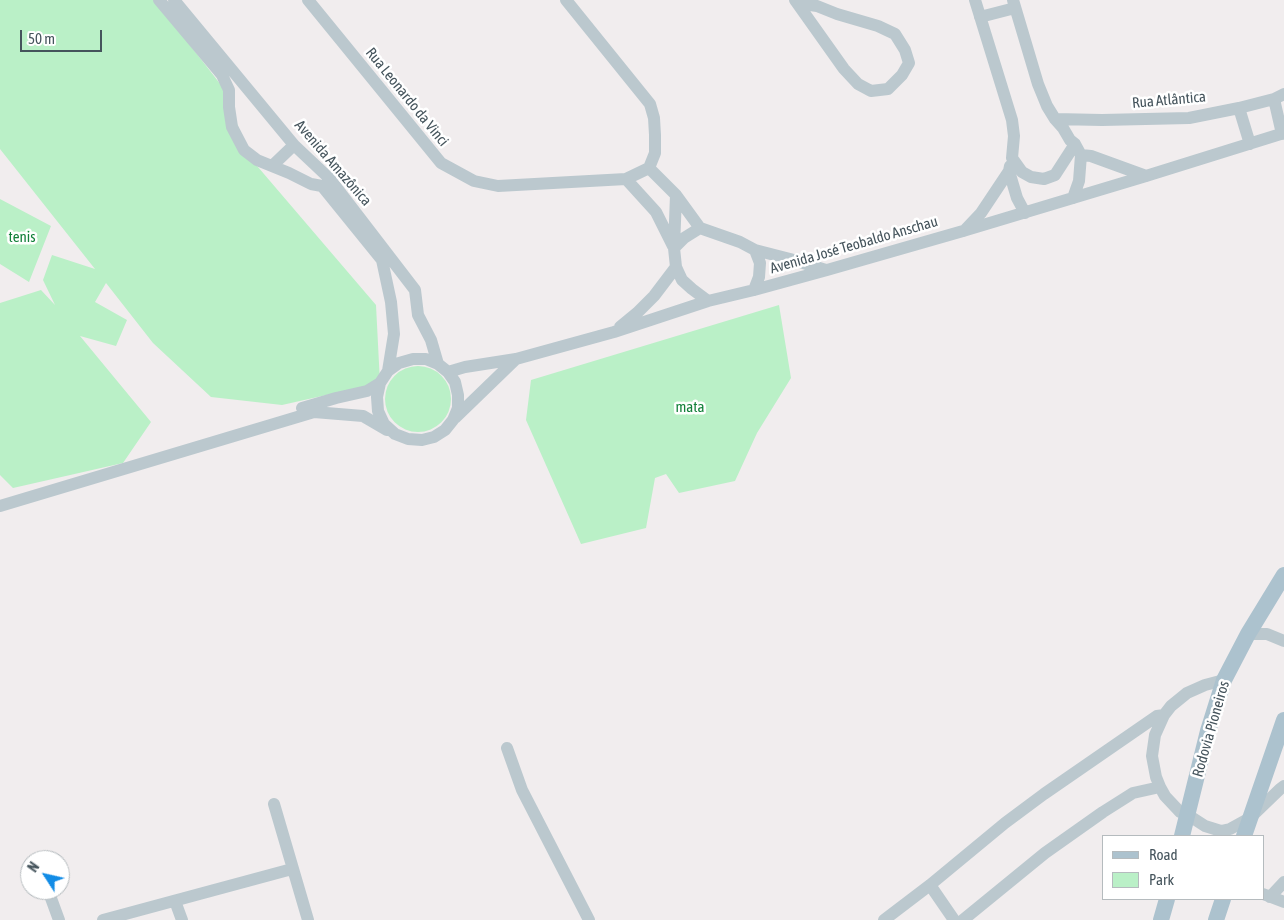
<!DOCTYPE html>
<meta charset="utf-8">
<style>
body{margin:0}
#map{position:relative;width:1284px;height:920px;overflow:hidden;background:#f1edee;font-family:"Asap Condensed",sans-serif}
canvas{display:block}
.legend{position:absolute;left:1102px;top:835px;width:162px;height:65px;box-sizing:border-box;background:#fff;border:1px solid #b5bbbe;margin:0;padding:6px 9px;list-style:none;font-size:15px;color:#45545c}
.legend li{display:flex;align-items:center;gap:10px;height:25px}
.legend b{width:25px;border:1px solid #b5bbbe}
.north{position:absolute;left:20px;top:850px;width:50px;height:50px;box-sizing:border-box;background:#fff;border:1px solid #b5bbbe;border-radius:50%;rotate:305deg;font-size:14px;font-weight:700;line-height:20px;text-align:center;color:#45545c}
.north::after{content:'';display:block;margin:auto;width:18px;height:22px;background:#128ce6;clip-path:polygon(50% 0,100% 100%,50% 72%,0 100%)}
.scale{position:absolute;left:20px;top:30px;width:82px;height:22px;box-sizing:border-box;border:2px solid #45545c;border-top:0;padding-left:6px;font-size:15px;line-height:18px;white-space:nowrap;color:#45545c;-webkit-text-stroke:4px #fff;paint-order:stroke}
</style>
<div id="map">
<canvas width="1284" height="920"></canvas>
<ul class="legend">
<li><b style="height:6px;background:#acc2ce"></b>Road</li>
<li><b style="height:14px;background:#baf0c7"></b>Park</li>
</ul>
<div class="north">N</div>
<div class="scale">50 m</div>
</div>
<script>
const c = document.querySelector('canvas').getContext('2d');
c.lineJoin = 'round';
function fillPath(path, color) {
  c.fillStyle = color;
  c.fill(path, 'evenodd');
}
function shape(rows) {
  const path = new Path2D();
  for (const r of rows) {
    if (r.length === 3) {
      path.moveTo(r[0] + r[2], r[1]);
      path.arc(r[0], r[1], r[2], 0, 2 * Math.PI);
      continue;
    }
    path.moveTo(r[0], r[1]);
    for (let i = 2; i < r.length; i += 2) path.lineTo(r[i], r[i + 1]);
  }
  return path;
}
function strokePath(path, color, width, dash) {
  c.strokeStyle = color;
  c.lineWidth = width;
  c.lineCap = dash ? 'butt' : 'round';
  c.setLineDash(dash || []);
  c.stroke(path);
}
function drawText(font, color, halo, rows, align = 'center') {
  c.font = font + ' "Asap Condensed",sans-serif';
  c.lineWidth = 5;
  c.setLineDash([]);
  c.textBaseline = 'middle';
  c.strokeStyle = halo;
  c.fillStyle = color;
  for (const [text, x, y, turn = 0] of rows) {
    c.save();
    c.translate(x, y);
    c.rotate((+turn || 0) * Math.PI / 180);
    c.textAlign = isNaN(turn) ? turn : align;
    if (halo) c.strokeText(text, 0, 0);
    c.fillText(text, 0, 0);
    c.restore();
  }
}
fillPath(shape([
 [0,0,155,0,221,85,252,160,376,305,380,383,282,405,211,397,153,343,106,283,95,302,127,320,116,346,80,336,151,422,123,463,13,488,0,475,0,303,41,290,55,305,43,280,52,255,95,269,0,149],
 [0,199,51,226,29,282,0,264],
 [779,305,791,378,757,433,735,481,679,493,666,474,655,478,646,528,581,544,526,420,531,380],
 [418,399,33]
]), '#baf0c7');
strokePath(shape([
 [159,0,222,75,229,90,229,107,232,127,244,150,257,160,289,173,311,184,322,186,382,260,391,302,394,334,388,371,380,383,377,397,378,411,384,424,395,434,408,439,422,440,434,437,445,430,453,420,458,408,458,395,455,382,448,372,438,364,426,359,413,359,399,363,388,371],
 [174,0,294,145,329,178,415,290,418,315,431,340,438,364],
 [308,0,441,163,474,181,498,186,626,179,649,168],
 [566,0,650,104,654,118,655,135,655,153,649,168],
 [795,0,844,69,858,84,871,91,888,89,902,75,909,63,905,50,895,34,878,26,837,14,817,6,797,3],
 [975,0,1012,120,1014,136,1012,158,1022,172,1031,177,1044,179,1055,175,1075,144],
 [1013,0,1038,84,1047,106,1055,119,1063,128,1070,140,1075,144,1081,155,1079,181,1073,198],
 [980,17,1015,8],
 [1274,99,1282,134],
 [1239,108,1250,144],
 [1055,119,1102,120,1189,118,1239,108,1274,99,1284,94],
 [1081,155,1091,156,1146,176],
 [272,166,294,145],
 [1010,166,1009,171,1017,198,1025,213],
 [649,168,676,195,700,228,740,242,755,250,790,259,826,270],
 [626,179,656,212,673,246],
 [676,195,674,248,676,267,682,280,692,289,708,301],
 [964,231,981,213,1009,171],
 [674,248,684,238,700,228],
 [754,290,759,277,760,263,755,250],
 [620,327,637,313,654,296,676,267],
 [448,372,465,367,516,359,614,332,708,301,754,290,827,270,963,231,1146,176,1284,133],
 [302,408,336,398,367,391,380,383],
 [455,418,516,359],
 [0,506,314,412,363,416,387,430],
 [1248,634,1267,634,1284,641],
 [1224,680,1205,685,1187,693,1171,706,1164,715,1155,735,1152,756,1156,777,1160,787,1165,796,1180,812,1188,815,1205,826,1221,831,1230,829,1250,818,1280,789,1284,786],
 [507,748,522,790,589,920],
 [274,804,308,920],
 [930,885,954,920],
 [48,890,59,920],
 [1263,894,1284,902],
 [1270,897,1284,882],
 [175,901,182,920],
 [103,920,292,869],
 [884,920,930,885,1005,823,1044,794,1157,716,1164,715],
 [963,920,1045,853,1103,812,1133,793,1160,787]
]), '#bbc8ce', 12);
strokePath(shape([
 [1182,836,1208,731,1224,680,1248,634,1284,575],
 [1244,836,1284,720],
 [1161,920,1167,899],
 [1216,920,1223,899]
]), '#acc2ce', 16);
drawText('15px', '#45545c', '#fff', [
 ["Rua Leonardo da Vinci",407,97,51],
 ["Rua Atlântica",1169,100,-5],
 ["Avenida Amazônica",333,163,49],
 ["Avenida José Teobaldo Anschau",854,245,-16],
 ["Rodovia Pioneiros",1211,729,-74]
]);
drawText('15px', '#13803a', '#fff', [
 ["tenis",22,237],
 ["mata",690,407]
]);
</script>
